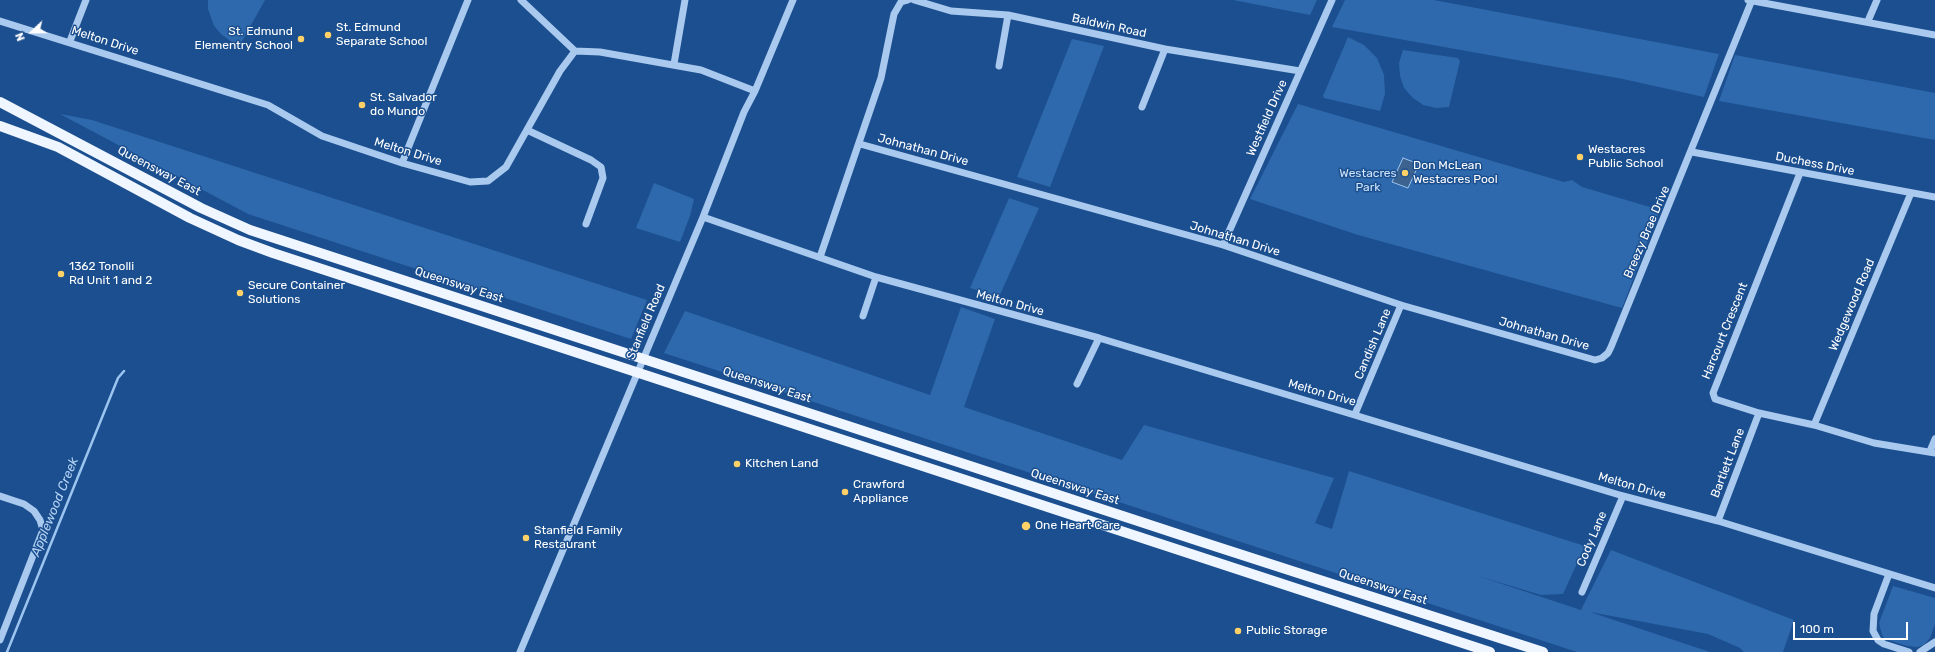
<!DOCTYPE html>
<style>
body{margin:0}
#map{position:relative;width:1935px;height:652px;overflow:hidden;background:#1b4f8f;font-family:Rubik,sans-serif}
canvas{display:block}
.north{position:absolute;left:12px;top:12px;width:40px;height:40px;-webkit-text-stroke:3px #1b4f8f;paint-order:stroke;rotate:248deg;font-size:11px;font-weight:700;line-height:16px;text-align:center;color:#fff}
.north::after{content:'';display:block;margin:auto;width:14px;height:18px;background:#fff;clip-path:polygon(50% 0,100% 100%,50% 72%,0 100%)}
.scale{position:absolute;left:1793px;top:622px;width:115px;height:18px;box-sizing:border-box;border:2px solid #fff;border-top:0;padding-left:5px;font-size:12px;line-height:14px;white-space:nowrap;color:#fff;-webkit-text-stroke:3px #1b4f8f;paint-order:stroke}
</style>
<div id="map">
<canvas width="1935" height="652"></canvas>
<div class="north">N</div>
<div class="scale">100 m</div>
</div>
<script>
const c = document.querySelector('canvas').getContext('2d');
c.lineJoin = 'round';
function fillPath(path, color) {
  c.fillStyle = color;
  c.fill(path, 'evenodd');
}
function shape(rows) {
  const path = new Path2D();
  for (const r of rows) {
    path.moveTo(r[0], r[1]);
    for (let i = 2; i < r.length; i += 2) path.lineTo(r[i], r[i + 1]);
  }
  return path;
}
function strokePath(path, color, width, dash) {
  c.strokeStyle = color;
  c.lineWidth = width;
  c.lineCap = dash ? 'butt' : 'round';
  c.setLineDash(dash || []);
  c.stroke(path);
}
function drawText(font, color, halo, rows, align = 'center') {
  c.font = font + ' Rubik,sans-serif';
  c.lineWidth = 3;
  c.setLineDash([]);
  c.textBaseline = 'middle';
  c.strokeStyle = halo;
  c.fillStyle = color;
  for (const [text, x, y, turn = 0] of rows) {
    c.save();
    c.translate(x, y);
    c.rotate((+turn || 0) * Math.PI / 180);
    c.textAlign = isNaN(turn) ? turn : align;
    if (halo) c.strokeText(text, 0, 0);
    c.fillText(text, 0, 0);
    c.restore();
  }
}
fillPath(shape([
 [208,0,265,0,241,43,232,42,222,35,214,26,208,9],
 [1233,0,1317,0,1310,15],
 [1345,0,1434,0,1719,54,1704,97,1623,79,1332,27],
 [1348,37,1364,45,1377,58,1384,75,1385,94,1380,111,1324,98,1323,96],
 [1072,39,1104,46,1050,187,1017,177],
 [1403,50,1458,58,1460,61,1449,107,1436,108,1423,105,1413,98,1404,88,1400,76,1399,63],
 [1735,55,1935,93,1935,140,1719,101],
 [1298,104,1564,182,1572,180,1582,187,1660,210,1622,308,1358,235,1250,199],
 [60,114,92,120,647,300,631,339,248,214],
 [654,183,694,199,690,216,680,242,636,228],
 [1009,198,1039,208,999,297,970,288],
 [961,307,995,319,964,407,1122,460,1144,425,1334,478,1315,523,1332,529,1349,471,1585,546,1563,594,1541,595,1478,576,1581,610,1611,550,1794,620,1783,652,1744,652,1740,648,1708,634,1590,612,1710,652,1577,652,664,353,685,311,930,395],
 [1893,586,1935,598,1935,624,1930,638,1924,645,1917,647,1907,646,1885,639,1882,635,1879,623]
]), '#2e69ad');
const water = shape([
 [1403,158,1419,164,1408,188,1392,182,1403,158]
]);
fillPath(water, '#3c6290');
strokePath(water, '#9cc4f0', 1);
strokePath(shape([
 [7,652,118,378,124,371]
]), '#9cc4f0', 2.5);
strokePath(shape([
 [521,0,575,51],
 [914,0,951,11,1008,15,1165,49,1300,71],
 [1748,0,1935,35],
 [0,21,268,105,322,136,402,163,470,182,488,181,506,167,560,71,575,51,600,52,701,70,755,91],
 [1868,21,1877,0],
 [70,41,86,0],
 [674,64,685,0],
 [999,66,1008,15],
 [1142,107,1165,49],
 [527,130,591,160,601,167,603,178,586,224],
 [860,144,1223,245,1401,305,1595,360,1602,358,1608,353,1611,347,1752,0],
 [1692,152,1935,197],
 [402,163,468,0],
 [1800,173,1713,393,1715,399,1759,413,1814,425,1874,443,1935,453],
 [703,217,876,277,1099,338,1623,496,1718,521,1935,588],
 [1223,245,1332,0],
 [820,257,881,78,894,14,901,2,908,0],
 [863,316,876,277],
 [1077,384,1099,338],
 [1355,414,1401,305],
 [1814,425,1911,193],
 [1930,451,1935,439],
 [0,496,24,504,34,511,40,520,43,530,0,640],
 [1718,521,1759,413],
 [1889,574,1874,614,1873,631,1878,640,1884,644,1909,652],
 [1582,592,1623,496],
 [520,652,703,217,744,112,755,91,793,0],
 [1920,652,1935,642]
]), '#a9c9ee', 7);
strokePath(shape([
 [0,102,201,208,250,230,1202,542,1543,652],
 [0,126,58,147,190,218,238,240,273,253,1490,652]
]), '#f0f6ff', 10);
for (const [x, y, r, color] of [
 [328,35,4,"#ffd166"],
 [301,39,4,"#ffd166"],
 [362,105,4,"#ffd166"],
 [1580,157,4,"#ffd166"],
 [1405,173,4,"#ffd166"],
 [61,274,4,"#ffd166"],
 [240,293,4,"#ffd166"],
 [737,464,4,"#ffd166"],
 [845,492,4,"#ffd166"],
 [1026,526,5,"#ffd166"],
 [526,538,4,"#ffd166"],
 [1238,631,4,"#ffd166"]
]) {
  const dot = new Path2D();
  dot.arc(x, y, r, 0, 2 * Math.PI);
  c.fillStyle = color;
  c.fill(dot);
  strokePath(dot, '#1b4f8f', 1.5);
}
drawText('12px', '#fff', '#1b4f8f', [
 ["Baldwin Road",1109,26,12],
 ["Melton Drive",105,41,18],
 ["Westfield Drive",1267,118,-66],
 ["Johnathan Drive",923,150,15],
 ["Melton Drive",408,152,17],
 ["Duchess Drive",1815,164,11],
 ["Queensway East",159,171,28],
 ["Breezy Brae Drive",1647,232,-67],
 ["Johnathan Drive",1235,239,17],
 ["Queensway East",459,285,18],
 ["Melton Drive",1010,303,15],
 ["Wedgewood Road",1852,305,-67],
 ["Stanfield Road",646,322,-67],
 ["Harcourt Crescent",1725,331,-68],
 ["Johnathan Drive",1544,334,16],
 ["Candish Lane",1373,344,-67],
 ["Queensway East",767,385,18],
 ["Melton Drive",1322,393,16],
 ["Bartlett Lane",1728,463,-69],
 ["Melton Drive",1632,486,16],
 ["Queensway East",1075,487,18],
 ["Cody Lane",1592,539,-67],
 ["Queensway East",1383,587,18]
]);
drawText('12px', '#fff', '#1b4f8f', [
 ["St. Edmund",336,28],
 ["Separate School",336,42],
 ["St. Edmund",293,32,"right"],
 ["Elementry School",293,46,"right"],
 ["St. Salvador",370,98],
 ["do Mundo",370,112],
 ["Westacres",1588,150],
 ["Public School",1588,164],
 ["Don McLean",1413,166],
 ["Westacres Pool",1413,180],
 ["1362 Tonolli",69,267],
 ["Rd Unit 1 and 2",69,281],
 ["Secure Container",248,286],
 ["Solutions",248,300],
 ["Kitchen Land",745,464],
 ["Crawford",853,485],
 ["Appliance",853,499],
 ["One Heart Care",1035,526],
 ["Stanfield Family",534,531],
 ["Restaurant",534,545],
 ["Public Storage",1246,631]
], 'left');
drawText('12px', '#cfe3fa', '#1b4f8f', [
 ["Westacres",1368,174],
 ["Park",1368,188]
]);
drawText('italic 13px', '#b5d3f5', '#1b4f8f', [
 ["Applewood Creek",55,507,-68]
]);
</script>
